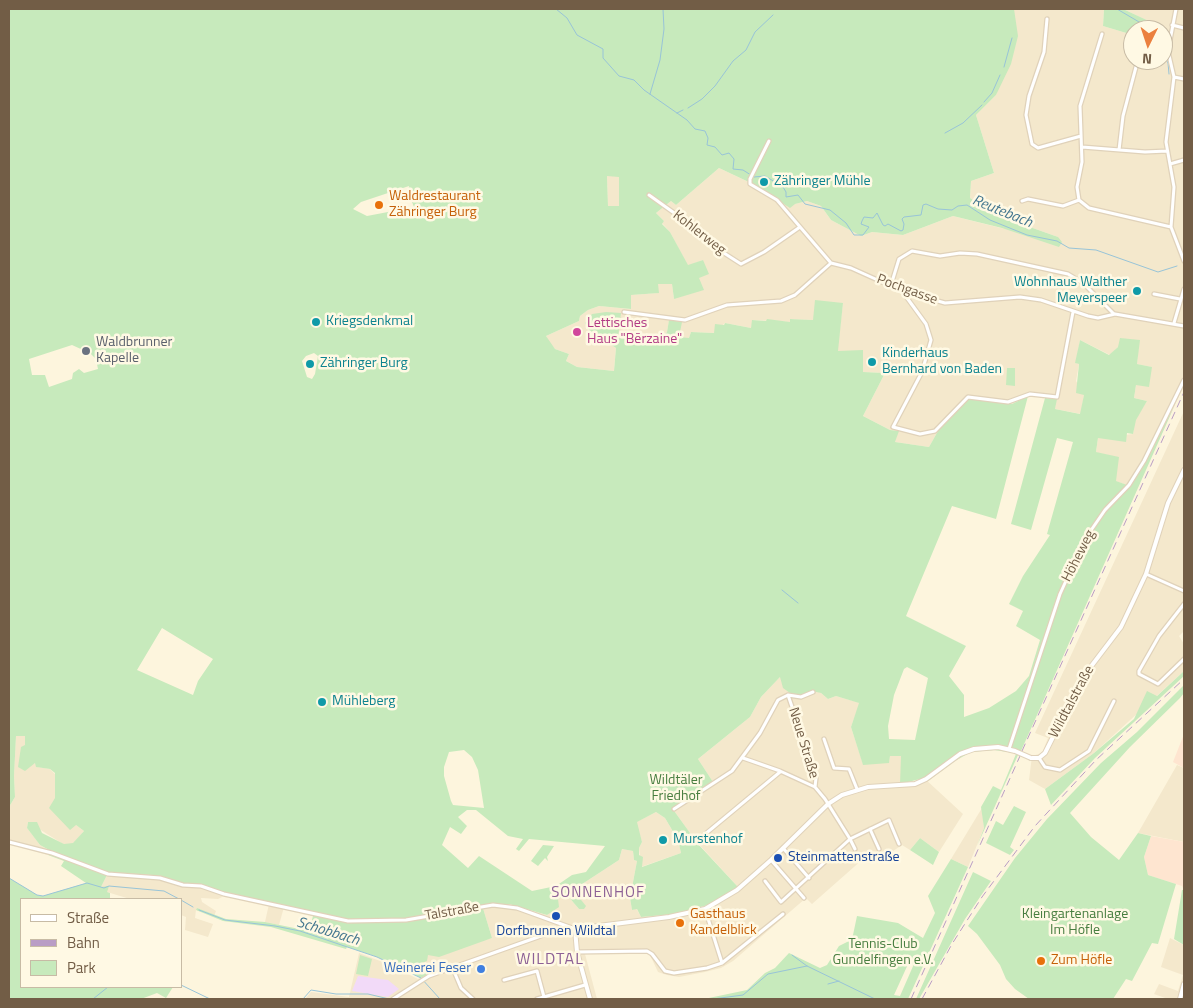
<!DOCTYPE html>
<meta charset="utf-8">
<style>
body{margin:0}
#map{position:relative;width:1193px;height:1008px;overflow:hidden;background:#fdf5dd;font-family:"Titillium Web",sans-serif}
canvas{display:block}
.frame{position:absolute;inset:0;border:10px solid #725d46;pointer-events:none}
.legend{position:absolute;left:20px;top:898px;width:162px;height:90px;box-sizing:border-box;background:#fff9e4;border:1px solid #c7bba5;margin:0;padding:6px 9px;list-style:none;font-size:15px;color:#725d46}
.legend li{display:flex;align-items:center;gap:10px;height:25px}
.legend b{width:25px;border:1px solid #c7bba5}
.north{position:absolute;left:1123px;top:20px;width:50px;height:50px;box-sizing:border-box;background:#fff9e4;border:1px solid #c7bba5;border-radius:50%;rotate:184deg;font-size:14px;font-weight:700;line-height:20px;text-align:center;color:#725d46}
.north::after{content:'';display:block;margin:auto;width:18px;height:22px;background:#eb803e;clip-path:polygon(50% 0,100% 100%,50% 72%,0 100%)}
</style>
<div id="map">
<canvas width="1193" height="1008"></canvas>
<div class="frame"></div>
<ul class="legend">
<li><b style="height:6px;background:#fff"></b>Straße</li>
<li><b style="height:6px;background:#b99dc5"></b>Bahn</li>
<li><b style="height:14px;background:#c7eabc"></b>Park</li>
</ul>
<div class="north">N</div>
</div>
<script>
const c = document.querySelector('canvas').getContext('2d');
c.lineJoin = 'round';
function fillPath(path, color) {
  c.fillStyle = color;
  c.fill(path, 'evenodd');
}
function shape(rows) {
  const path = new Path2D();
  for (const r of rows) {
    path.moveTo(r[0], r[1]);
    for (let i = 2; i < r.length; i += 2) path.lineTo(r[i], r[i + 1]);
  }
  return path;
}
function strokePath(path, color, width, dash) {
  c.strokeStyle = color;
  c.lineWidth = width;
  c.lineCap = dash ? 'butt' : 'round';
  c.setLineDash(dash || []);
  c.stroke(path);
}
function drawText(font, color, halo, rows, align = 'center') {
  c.font = font + ' "Titillium Web",sans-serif';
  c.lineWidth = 5;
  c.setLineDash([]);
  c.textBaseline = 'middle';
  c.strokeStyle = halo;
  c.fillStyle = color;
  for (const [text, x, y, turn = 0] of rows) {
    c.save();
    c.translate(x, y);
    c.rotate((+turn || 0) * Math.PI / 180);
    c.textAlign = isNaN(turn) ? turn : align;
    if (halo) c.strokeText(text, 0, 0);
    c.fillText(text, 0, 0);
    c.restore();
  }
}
fillPath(shape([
 [1014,9,1104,9,1103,26,1133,35,1133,60,1163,60,1165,29,1123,9,1184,9,1184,384,1174,407,1130,486,1115,481,1096,452,1098,438,1133,434,1135,420,1147,401,1134,398,1136,385,1151,367,1137,364,1139,340,1118,347,1110,355,1080,340,1076,363,1079,364,1076,381,1084,395,1081,414,1055,409,1056,399,1028,396,1012,404,1006,404,968,399,938,431,929,447,895,442,898,431,890,430,863,416,885,373,863,372,837,352,843,303,813,320,790,319,790,322,753,320,751,328,725,323,715,333,691,332,689,339,679,337,669,321,667,332,660,341,618,338,585,323,589,330,616,348,614,371,577,367,566,361,569,354,555,349,550,344,546,336,579,321,580,316,588,310,599,306,631,309,631,295,658,293,658,284,672,284,674,299,698,278,703,260,688,266,670,232,662,223,664,221,656,213,671,201,676,205,719,168,795,204,807,201,821,206,831,220,861,236,872,232,903,235,953,216,1001,228,1058,237,996,215,970,198,971,181,994,173,976,115,996,95],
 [607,176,619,176,619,206,608,206],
 [1184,411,1184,631,1179,636,1184,644,1184,671,1094,753,1045,789,1029,780,1032,756,1042,753,1048,738,1035,733],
 [780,677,821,693,828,699,836,696,860,703,851,727,863,764,889,762,890,756,902,756,913,782,924,778,963,814,939,852,920,838,910,850,902,845,884,857,879,852,863,859,812,904,806,898,733,961,721,968,705,972,679,977,667,975,658,972,650,955,646,953,585,954,597,999,305,999,311,992,349,997,359,953,388,964,418,979,427,975,422,963,428,955,492,938,482,905,509,904,547,915,558,899,567,895,579,909,585,906,573,890,619,860,622,849,633,851,634,860,637,861,630,898,632,910,636,908,641,917,695,909,708,905,738,887,695,840,672,808,713,782,698,759,750,717,761,697],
 [16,735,26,736,29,765,35,763,37,767,50,769,55,774,55,798,76,825,84,831,73,844,63,844,28,822,27,828,35,838,40,845,49,850,48,855,9,844,9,807,15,797,14,776],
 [1177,765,1184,768,1184,842,1138,833],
 [982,808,984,828,968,867,951,859],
 [656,812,665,818,678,840,681,853,641,867,639,848,642,842,636,822],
 [108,873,152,875,202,885,224,893,224,896,218,899,201,898,202,902,216,911,214,916,196,910,195,918,213,924,208,937,185,930,186,917,181,915,181,899,130,899,107,892,101,887],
 [269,904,284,907,279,925,265,922],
 [1170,938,1184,945,1183,999,1168,999,1154,994,1159,984,1178,991,1183,975,1161,967]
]), '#f4e8cc');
fillPath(shape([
 [1184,734,1184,768,1173,762],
 [1151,836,1184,842,1184,890,1182,886,1148,875,1144,857]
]), '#fee5d0');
fillPath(shape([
 [358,976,388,980,399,989,388,997,352,991]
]), '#f2daf8');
fillPath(shape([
 [9,9,1014,9,1018,36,1011,64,996,95,976,115,994,173,971,181,970,198,996,215,1058,237,1062,242,1059,247,1002,228,953,216,903,235,872,232,861,236,831,220,821,206,807,201,795,204,790,208,753,184,719,168,676,205,671,201,656,213,664,221,662,224,670,232,688,265,703,260,709,274,699,278,704,290,674,299,672,284,658,284,659,293,631,295,631,309,599,306,588,310,580,316,579,321,546,336,555,349,569,354,566,361,577,367,614,371,616,348,589,330,585,323,592,314,606,312,621,313,618,338,660,341,667,332,669,320,682,322,679,337,689,338,691,332,714,333,715,324,724,325,725,323,751,328,752,320,766,321,767,319,790,322,790,319,813,320,815,300,843,303,838,351,863,350,863,372,885,373,863,416,890,430,899,431,895,442,929,447,938,431,968,399,1012,404,1028,396,996,519,952,506,906,616,966,646,949,676,964,695,964,717,989,708,1016,691,1029,676,1040,640,1016,626,1023,611,1009,604,1023,576,1050,535,1047,534,1073,442,1057,438,1031,530,1011,524,1045,398,1057,399,1055,409,1080,414,1084,395,1076,393,1079,364,1075,363,1080,340,1109,355,1118,347,1120,338,1140,340,1137,364,1152,367,1149,387,1136,385,1134,398,1147,401,1136,420,1133,434,1127,433,1126,442,1098,438,1096,452,1119,457,1116,481,1130,486,1174,407,1021,751,1016,749,1014,753,994,750,971,752,955,761,928,781,924,778,900,784,901,756,890,756,889,763,863,765,851,727,859,703,836,696,828,699,821,693,812,691,799,696,790,693,783,688,780,677,761,697,750,717,698,759,713,782,672,808,698,844,738,887,708,905,674,914,641,917,637,909,632,910,630,898,637,861,634,860,633,851,622,849,619,860,573,890,586,906,584,909,579,909,567,895,558,899,559,907,547,915,509,904,482,905,492,938,439,957,428,955,427,961,422,963,427,975,421,978,377,957,347,947,346,949,271,927,223,921,196,910,197,908,226,919,265,922,309,931,313,916,284,907,224,896,224,892,202,885,183,883,152,875,108,873,101,887,109,886,107,892,110,893,110,899,21,899,21,987,173,987,166,998,157,993,141,999,9,999,9,878,37,895,43,896,86,883,61,866,64,861,48,855,49,850,40,845,27,828,28,822,37,822,42,833,64,844,73,843,84,831,76,825,70,830,49,808,55,798,55,773,50,769,36,767,35,763,25,771,18,767,21,747,25,745,25,736,16,736,14,776,15,797,9,807],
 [607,176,619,177,619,206,608,206],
 [409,186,408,192,414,207,367,216,353,209,361,202],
 [72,345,83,350,86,349,96,359,98,369,84,373,79,369,73,373,72,379,49,387,45,375,32,375,29,359],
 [314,353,318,356,315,374,312,379,307,377,302,361,306,356],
 [162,628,213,659,198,681,193,695,137,670],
 [907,667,928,678,915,740,889,739,888,726,894,695,904,669],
 [464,750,472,757,478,770,484,808,453,805,451,801,444,776,444,767,449,752],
 [467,810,476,810,508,836,523,839,516,849,519,851,529,839,605,846,586,872,572,875,556,886,532,891,479,856,468,868,442,845,450,827,461,834,467,826,458,817],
 [656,812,665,818,678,840,681,853,642,867,643,857,639,855,639,848,642,842,637,822],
 [1104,9,1123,9,1166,29,1165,56,1163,30,1133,30,1133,35,1103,26],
 [1007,368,1015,368,1015,386,1006,385],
 [1184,671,1184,676,1095,758,1051,805,1045,789,1094,753,1134,719,1147,691,1157,696],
 [1184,685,1184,693,1180,698,1130,747,1070,813,1091,837,1119,860,1138,833,1151,836,1144,857,1148,875,1176,884,1158,944,1152,943,1132,981,1126,979,1113,999,1029,999,1015,989,1006,979,1000,965,977,934,968,926,1015,858,1047,819,1101,763,1137,732],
 [1016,754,1018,755,977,846,984,828,981,807,993,786,1001,790],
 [1014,806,1026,812,1010,847,1014,850,1010,855,986,843,996,821,1003,825],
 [920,838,939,852,933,865,910,850],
 [543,845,554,846,547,857,548,861,545,858,538,866,531,861],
 [951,859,968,867,908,999,704,999,747,990,765,973,775,968,789,953,820,968,827,965,839,946,849,941,853,935,857,916,898,923,923,938,935,913,928,896],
 [909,962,914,964,900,996,894,995],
 [973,872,991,881,965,919,919,999,916,999],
 [1182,890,1184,890,1184,945,1174,939],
 [360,955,372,959,368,976,356,974]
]), '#c7eabc');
strokePath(shape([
 [556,9,567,18,577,35,603,49,603,58,619,76,634,80,644,90,687,120,695,129,705,131,708,138,707,145,715,147,722,155,729,153,734,159,733,169,743,170,754,177,765,176,770,179,783,187,786,192,786,197,798,195,805,204,830,210,846,223,854,235,863,235,869,227,861,224,862,221,864,217,873,218,877,213,883,225,885,226,888,224,901,231,903,230,904,224,902,219,904,217,921,215,923,205,926,204,938,209,952,210,958,206,967,205,990,220,1027,235,1057,241,1069,248,1096,250,1158,272,1177,266],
 [1117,9,1151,29],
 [1164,56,1168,63,1169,74],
 [1004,67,1012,38],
 [650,94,660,60,664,29,663,9],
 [984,102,992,93,1000,75],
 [688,108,702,99,715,86,733,61,746,50,755,32,773,15],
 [677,113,683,110],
 [945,133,963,123,982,105],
 [782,590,798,603],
 [9,878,37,895,43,896,87,883,104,888,109,886,164,891,179,899],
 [181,900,193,907],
 [199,910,225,920,275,926,300,931,377,957,421,978,440,999],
 [792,955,807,966,875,999],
 [828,984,839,981],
 [181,985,210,999],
 [93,999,108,987],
 [303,999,311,990,336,994,368,994,389,999],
 [713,999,743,995,768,974,807,966]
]), '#98c4d8', 1);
const minor = shape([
 [1047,19,1044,52,1029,96,1026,115,1032,144,1038,148,1081,136],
 [1172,25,1184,28],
 [1174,77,1184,79],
 [769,141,750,179,750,184,777,200,831,263,851,268,902,291,945,303,1020,297,1041,300,1088,316,1098,318,1115,314,1184,326],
 [1082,147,1145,152,1167,151],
 [1119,150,1123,116,1136,67],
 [1170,164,1184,160],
 [649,195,691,225,713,246,741,264,764,252,800,227],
 [1079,200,1077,187,1082,162,1080,106,1102,34],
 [1022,201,1028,199,1063,206,1079,200,1089,208,1171,227],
 [1171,227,1174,187,1166,142,1174,77,1168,51,1176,9],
 [1171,227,1184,261],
 [891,285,899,259,912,251,940,256,960,253,977,254,1068,274,1083,283,1114,314],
 [902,291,926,324,931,340,922,372,893,427,920,434,935,431,968,397,1008,402,1030,394,1057,397,1073,312],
 [1154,294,1180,299],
 [624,312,685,320,727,305,781,301,795,295,831,263],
 [1174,323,1184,289],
 [1146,574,1184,591],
 [1184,604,1159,636,1139,671,1139,674,1158,684,1184,659],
 [788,695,816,778,815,787],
 [788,695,801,697,813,692],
 [824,739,834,768,849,769,857,789],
 [1009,749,1060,594,1085,539,1105,510,1129,485,1144,461,1184,380],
 [743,758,780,771,815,787,825,799,850,839,781,902,765,881],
 [1039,758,1045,767,1060,770,1089,751,1114,701],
 [674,809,732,771,760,733,778,700,788,695],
 [870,829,879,849],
 [698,840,780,772],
 [9,842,52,853,108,874,160,878,183,885,201,886,224,894,348,921,406,920,493,905,517,908,575,929],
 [783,848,809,878],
 [855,849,850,839,889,820,899,844],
 [771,860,804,898],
 [705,909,722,963],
 [577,952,647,951,652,954,665,971,674,973,707,968,722,963,783,914],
 [453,969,461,988,473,999],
 [504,980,537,971,544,997],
 [393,999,429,976,566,927],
 [537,999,585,985]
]);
const tertiary = shape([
 [1031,758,1039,758,1045,753,1083,677,1121,627,1146,574,1168,503,1184,470],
 [590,999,577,952,575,929,669,917,705,909,737,890,771,860,828,804,842,795,868,787,915,784,926,779,960,754,974,749,998,747,1015,751],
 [1180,999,1184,984]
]);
strokePath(minor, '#e0d2ba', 5.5);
strokePath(tertiary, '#e0d2ba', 6);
strokePath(minor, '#fff', 3);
strokePath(tertiary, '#fff', 4);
strokePath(shape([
 [1022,751,1184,392],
 [911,999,1020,756],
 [922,999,952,944,982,897,1035,826,1096,760,1184,679]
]), '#b99dc5', 1, [8, 5]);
const tertiaryBridge = shape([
 [1015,751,1031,758]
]);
strokePath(tertiaryBridge, '#e0d2ba', 6, []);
strokePath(tertiaryBridge, '#fff', 4);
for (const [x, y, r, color] of [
 [764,182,5,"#0f9aa8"],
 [379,205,5,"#e8710a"],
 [1137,291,5,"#0f9aa8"],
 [316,322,5,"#0f9aa8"],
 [577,332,5,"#d1479c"],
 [86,351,5,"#6b7280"],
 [872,362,5,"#0f9aa8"],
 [310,364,5,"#0f9aa8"],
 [322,702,5,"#0f9aa8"],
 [663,840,5,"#0f9aa8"],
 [778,858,5,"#1a4fb4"],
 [556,916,5,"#1a4fb4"],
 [680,923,5,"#e8710a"],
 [1041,961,5,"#e8710a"],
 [481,969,5,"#3f7fe0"]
]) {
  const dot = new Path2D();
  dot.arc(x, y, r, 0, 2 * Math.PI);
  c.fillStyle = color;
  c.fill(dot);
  strokePath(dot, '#fff9e4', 2);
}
drawText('14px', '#0d838f', '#fff9e4', [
 ["Zähringer Mühle",774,182],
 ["Wohnhaus Walther",1127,283,"right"],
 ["Meyerspeer",1127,299,"right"],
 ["Kriegsdenkmal",326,322],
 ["Kinderhaus",882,354],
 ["Bernhard von Baden",882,370],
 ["Zähringer Burg",320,364],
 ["Mühleberg",332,702],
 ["Murstenhof",673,840]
], 'left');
drawText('14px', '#c56008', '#fff9e4', [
 ["Waldrestaurant",389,197],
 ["Zähringer Burg",389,213],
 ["Gasthaus",690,915],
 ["Kandelblick",690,931],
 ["Zum Höfle",1051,961]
], 'left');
drawText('14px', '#725d46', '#fff9e4', [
 ["Kohlerweg",699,233,38],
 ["Pochgasse",907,290,20],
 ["Höheweg",1079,556,-63],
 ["Wildtalstraße",1072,702,-62],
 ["Neue Straße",803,743,73],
 ["Talstraße",452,912,-10]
]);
drawText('14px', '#b23c85', '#fff9e4', [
 ["Lettisches",587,324],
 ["Haus \"Bērzaine\"",587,340]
], 'left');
drawText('14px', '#5b616d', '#fff9e4', [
 ["Waldbrunner",96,343],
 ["Kapelle",96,359]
], 'left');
drawText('14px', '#487e40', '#fff9e4', [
 ["Wildtäler",676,781],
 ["Friedhof",676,797],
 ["Kleingartenanlage",1075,915],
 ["Im Höfle",1075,931],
 ["Tennis-Club",883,945],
 ["Gundelfingen e.V.",883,961]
]);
drawText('14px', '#164399', '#fff9e4', [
 ["Steinmattenstraße",788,858],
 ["Dorfbrunnen Wildtal",556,932,"center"]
], 'left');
drawText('14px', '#366cbe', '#fff9e4', [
 ["Weinerei Feser",471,969]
], 'right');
drawText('italic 15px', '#42758e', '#fff9e4', [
 ["Reutebach",1002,212,22],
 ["Schobbach",328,932,17]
]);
c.letterSpacing = '1px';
drawText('15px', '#8d6196', '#fff9e4', [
 ["SONNENHOF",598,893]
]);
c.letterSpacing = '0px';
c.letterSpacing = '1px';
drawText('16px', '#8d6196', '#fff9e4', [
 ["WILDTAL",550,960]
]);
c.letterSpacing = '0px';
</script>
